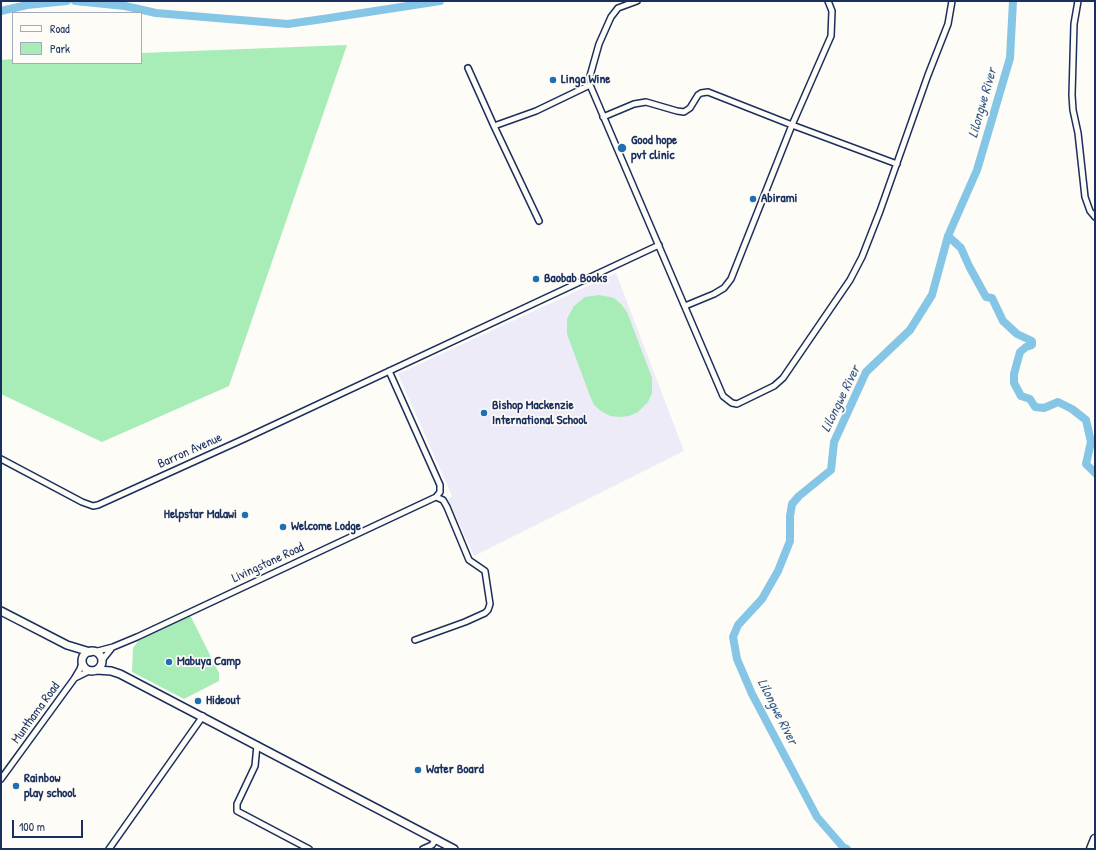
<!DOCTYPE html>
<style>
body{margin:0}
#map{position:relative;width:1096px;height:850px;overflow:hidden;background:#fdfcf7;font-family:"Patrick Hand",sans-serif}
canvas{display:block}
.frame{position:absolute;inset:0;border:2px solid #1b2f5e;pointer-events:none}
.legend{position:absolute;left:12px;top:12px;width:130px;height:52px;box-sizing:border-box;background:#fdfcf7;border:1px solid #a3aaba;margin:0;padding:5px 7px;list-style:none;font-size:12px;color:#1b2f5e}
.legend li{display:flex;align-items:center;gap:8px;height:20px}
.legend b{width:20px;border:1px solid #a3aaba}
.scale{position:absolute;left:12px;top:820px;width:71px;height:18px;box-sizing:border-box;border:2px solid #1b2f5e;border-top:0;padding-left:5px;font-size:12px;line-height:14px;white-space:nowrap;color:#1b2f5e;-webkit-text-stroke:3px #fdfcf7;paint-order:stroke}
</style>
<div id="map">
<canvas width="1096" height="850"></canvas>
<div class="frame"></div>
<ul class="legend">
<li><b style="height:5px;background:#fdfcf7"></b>Road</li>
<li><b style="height:11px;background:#a8edb8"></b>Park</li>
</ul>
<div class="scale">100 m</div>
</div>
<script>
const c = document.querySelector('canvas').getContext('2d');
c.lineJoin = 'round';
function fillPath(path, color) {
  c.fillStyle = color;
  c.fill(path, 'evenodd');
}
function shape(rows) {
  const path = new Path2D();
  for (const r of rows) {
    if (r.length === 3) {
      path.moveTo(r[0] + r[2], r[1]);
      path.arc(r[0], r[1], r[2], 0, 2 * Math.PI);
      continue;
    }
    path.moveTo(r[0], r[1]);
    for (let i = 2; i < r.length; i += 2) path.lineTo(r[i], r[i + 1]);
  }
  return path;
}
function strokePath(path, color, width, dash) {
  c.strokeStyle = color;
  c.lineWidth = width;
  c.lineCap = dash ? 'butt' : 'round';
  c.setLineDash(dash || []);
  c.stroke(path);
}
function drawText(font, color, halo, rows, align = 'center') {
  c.font = font + ' "Patrick Hand",sans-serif';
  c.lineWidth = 3.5;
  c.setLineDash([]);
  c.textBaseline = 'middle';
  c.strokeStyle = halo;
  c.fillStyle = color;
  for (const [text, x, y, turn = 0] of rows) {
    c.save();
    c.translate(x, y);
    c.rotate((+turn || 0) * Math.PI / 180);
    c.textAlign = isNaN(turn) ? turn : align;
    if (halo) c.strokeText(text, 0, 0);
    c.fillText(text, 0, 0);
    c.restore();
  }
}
fillPath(shape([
 [616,273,684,451,474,556,448,499,452,496,398,374]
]), '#ecebf7');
fillPath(shape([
 [347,45,229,386,102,442,1,394,1,60,13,59,13,63,141,63,141,53],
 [599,295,614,298,621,304,627,312,652,378,652,393,648,402,638,412,629,416,620,417,610,416,601,411,594,405,590,396,567,334,567,319,574,306,585,297],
 [190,615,219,673,219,681,184,699,132,672,133,648,139,640]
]), '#a8edb8');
strokePath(shape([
 [75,1,125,6,156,13,288,24,323,19,440,1],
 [1,11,27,5,67,1],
 [948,236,961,248,969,266,986,297,992,298,1003,321,1017,334,1032,341,1032,345,1026,347,1020,352,1014,374,1014,383,1021,396,1030,399,1035,407,1044,408,1058,402,1072,409,1086,420,1091,442,1086,464,1095,473],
 [847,849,843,847,817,817,752,694,737,659,733,637,738,625,762,599,778,571,790,541,790,516,792,504,799,496,831,470,834,442,866,372,910,330,932,295,948,236,977,170,1010,58,1013,1]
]), '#85c6e6', 8);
const minor = shape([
 [637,1,618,8,611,17,599,44,590,76,590,85,723,396,732,403,737,404,774,386,783,378,850,280,862,257,880,211,928,75,948,24,952,1],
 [1078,1,1074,24,1072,95,1073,110,1078,133,1085,197,1090,211,1095,217],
 [468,68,494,126,536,111,590,85],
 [603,117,634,104,646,102,677,111,684,112,690,108,698,95,701,93,708,92,792,125,897,164],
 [494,126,539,221],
 [685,306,714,294,724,288,731,279,792,125,831,36,832,11,828,1],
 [1,459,82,502,93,506,98,505,246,438,659,245],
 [415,640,465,622,485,613,488,610,490,604,485,571,469,560,447,507,443,500,436,497],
 [94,652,113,647,137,637,436,497,440,492,440,485,389,371],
 [103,659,111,649],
 [75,678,91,670],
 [257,745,255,766,237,804,237,811,309,849],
 [1,779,74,679,80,669,82,663],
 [109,849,203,716],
 [423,849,432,845,436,839]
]);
const secondary = shape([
 [1,611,67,645,90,652],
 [92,661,10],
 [97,670,111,671,120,674,454,849]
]);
const primary = shape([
 [1091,849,1095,839]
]);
strokePath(minor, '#1b2f5e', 8);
strokePath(secondary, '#1b2f5e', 10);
strokePath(primary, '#1b2f5e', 11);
strokePath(minor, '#fdfcf7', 5);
strokePath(secondary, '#fdfcf7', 7);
strokePath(primary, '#fdfcf7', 8);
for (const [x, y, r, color] of [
 [553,80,4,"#1f6fb2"],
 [622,148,5,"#1f6fb2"],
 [753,199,4,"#1f6fb2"],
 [536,279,4,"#1f6fb2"],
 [484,413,4,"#1f6fb2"],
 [245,515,4,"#1f6fb2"],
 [283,527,4,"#1f6fb2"],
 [169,662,4,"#1f6fb2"],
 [198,701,4,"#1f6fb2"],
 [418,770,4,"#1f6fb2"],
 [16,786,4,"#1f6fb2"]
]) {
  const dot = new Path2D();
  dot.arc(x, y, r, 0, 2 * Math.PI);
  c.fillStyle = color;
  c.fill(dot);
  strokePath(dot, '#fdfcf7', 1.5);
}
drawText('bold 13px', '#1b2f5e', '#fdfcf7', [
 ["Linga Wine",561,80],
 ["Good hope",631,141],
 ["pvt clinic",631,156],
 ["Abirami",761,199],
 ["Baobab Books",544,279],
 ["Bishop Mackenzie",492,406],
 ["International School",492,421],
 ["Helpstar Malawi",237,515,"right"],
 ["Welcome Lodge",291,527],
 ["Mabuya Camp",177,662],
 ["Hideout",206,701],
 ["Water Board",426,770],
 ["Rainbow",24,779],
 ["play school",24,794]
], 'left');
drawText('13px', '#1b2f5e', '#fdfcf7', [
 ["Barron Avenue",190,451,-24],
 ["Livingstone Road",268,563,-25],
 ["Munthama Road",36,713,-54]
]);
drawText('italic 14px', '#3b5c87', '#fdfcf7', [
 ["Lilongwe River",983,103,-74],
 ["Lilongwe River",841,399,-64],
 ["Lilongwe River",777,712,63]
]);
</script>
